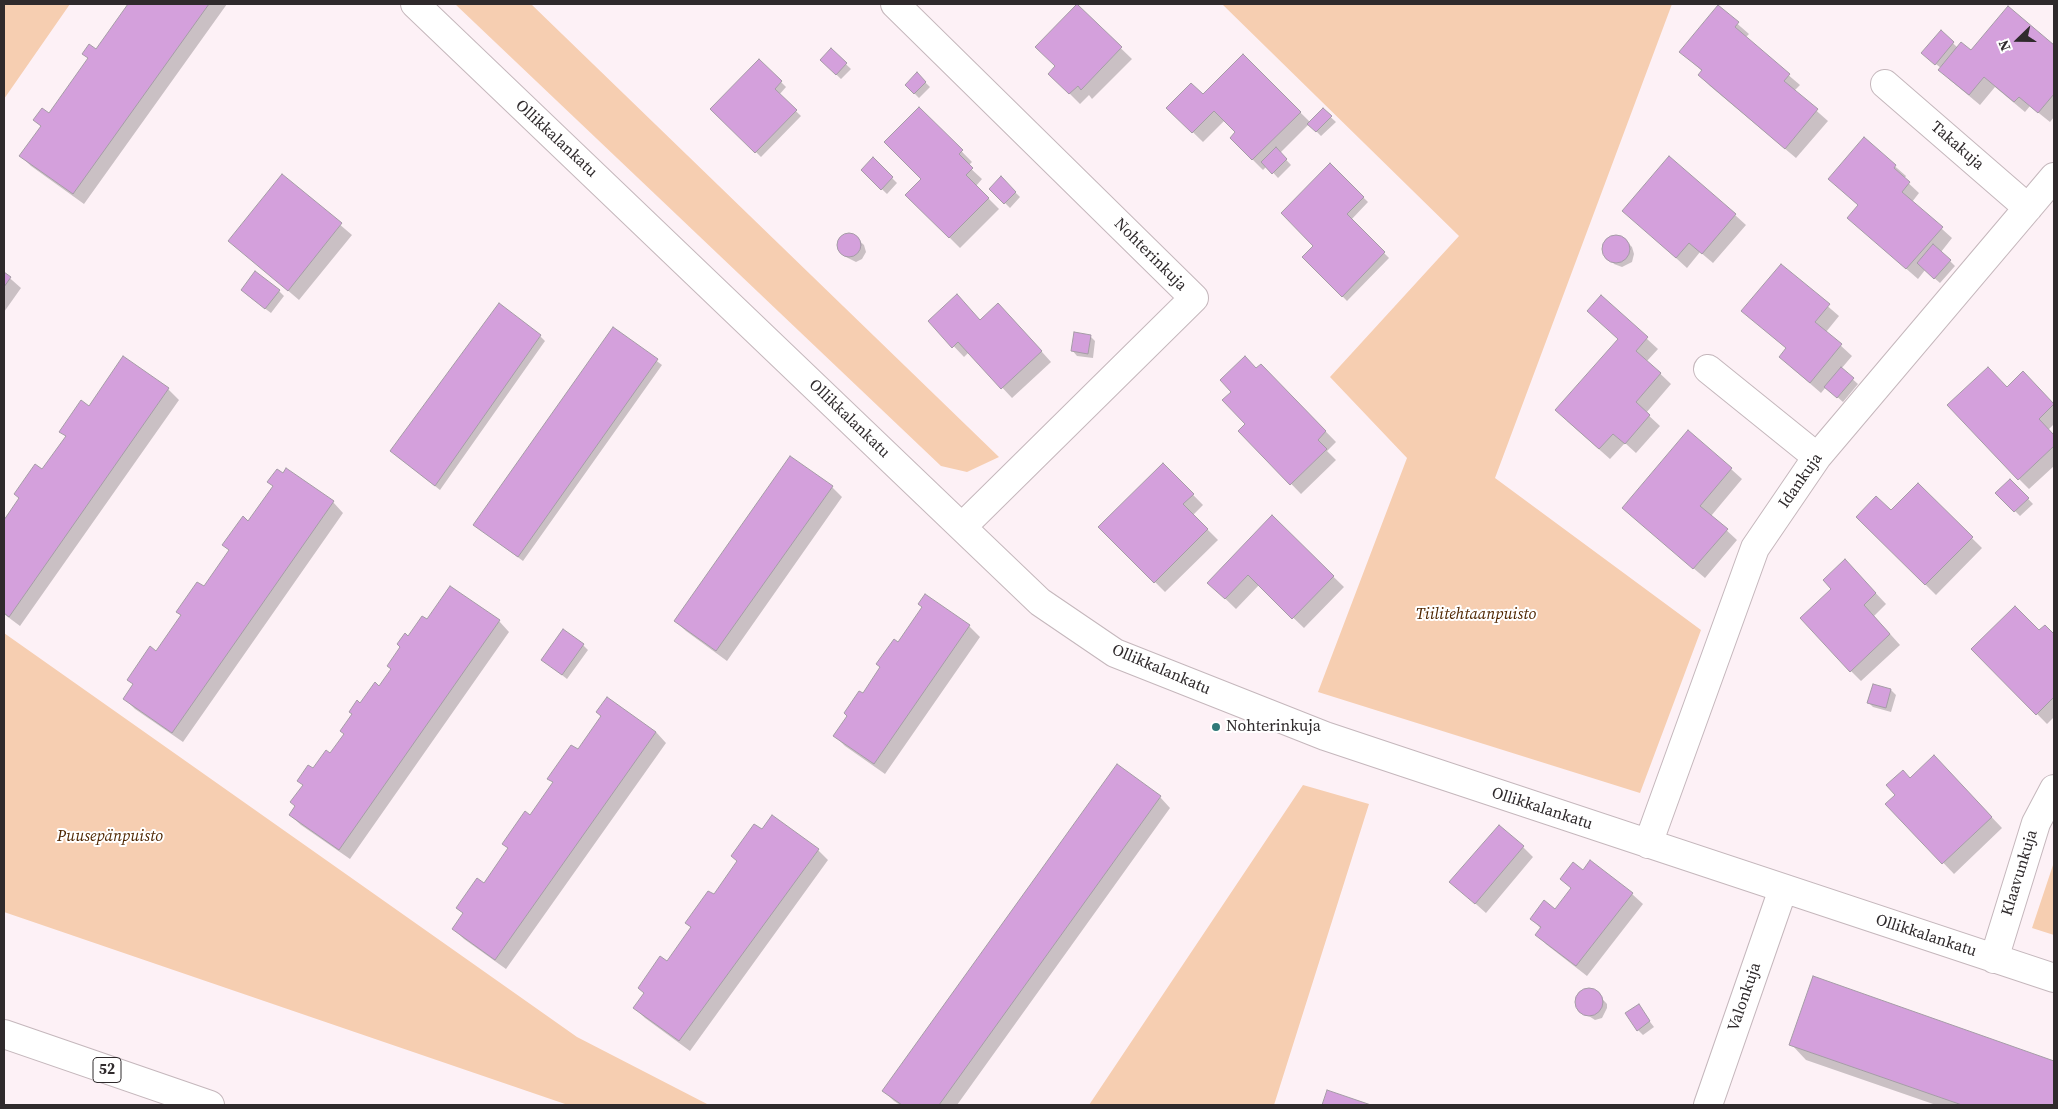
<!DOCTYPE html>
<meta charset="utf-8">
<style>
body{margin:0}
#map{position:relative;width:2058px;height:1109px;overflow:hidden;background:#fdf1f6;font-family:"Source Serif 4",serif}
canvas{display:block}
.frame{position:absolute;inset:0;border:5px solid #2f2a2c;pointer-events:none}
.north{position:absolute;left:1993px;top:15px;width:50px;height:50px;-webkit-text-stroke:4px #fff;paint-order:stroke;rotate:248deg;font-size:14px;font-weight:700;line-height:20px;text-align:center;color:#2f2a2c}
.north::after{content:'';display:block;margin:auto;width:18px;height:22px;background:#2f2a2c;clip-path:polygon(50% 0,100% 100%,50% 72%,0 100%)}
</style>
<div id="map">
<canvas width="2058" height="1109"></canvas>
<div class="frame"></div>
<div class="north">N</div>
</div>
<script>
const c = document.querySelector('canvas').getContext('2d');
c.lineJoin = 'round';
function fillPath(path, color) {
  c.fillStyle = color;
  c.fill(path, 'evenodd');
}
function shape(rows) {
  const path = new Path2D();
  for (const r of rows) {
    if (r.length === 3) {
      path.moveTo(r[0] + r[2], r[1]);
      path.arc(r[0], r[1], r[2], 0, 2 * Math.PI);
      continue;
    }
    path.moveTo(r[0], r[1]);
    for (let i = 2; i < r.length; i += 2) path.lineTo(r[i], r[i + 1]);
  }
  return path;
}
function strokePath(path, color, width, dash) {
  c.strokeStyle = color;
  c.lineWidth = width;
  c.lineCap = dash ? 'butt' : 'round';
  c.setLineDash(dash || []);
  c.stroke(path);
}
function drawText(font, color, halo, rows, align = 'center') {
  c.font = font + ' "Source Serif 4",serif';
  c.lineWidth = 4;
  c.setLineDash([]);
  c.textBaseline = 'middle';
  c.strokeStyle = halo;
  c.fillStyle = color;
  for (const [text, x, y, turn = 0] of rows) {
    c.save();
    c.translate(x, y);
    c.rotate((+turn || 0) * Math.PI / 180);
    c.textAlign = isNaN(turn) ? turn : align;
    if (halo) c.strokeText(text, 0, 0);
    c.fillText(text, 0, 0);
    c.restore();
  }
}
fillPath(shape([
 [4,4,70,4,4,99],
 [455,4,531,4,999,457,967,472,941,466],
 [1222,4,1672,4,1495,478,1701,630,1640,793,1318,692,1407,458,1330,377,1459,236],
 [4,633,577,1037,709,1105,568,1105,4,912],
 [1303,785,1369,804,1274,1105,1089,1105],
 [2054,862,2054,935,2032,928]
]), '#f6ceb1');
fillPath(shape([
 [130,4,227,4,84,204,31,166,21,156,42,127,35,120,49,115],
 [1077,6,1132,59,1092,99,1089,95,1080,104,1050,74,1057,66],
 [1718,7,1749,34,1745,38,1800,85,1794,91,1828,121,1796,158,1710,86,1700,75,1703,72,1681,52],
 [2008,7,2054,46,2054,117,2050,122,2030,106,2025,112,1995,87,1980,105,1950,80,1940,70,1941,68,1928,58,1941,32,1958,48,1971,52],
 [831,50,851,69,841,79,821,60],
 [1243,56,1310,122,1323,110,1336,122,1321,136,1309,124,1280,153,1291,165,1278,178,1267,166,1263,170,1231,138,1237,132,1225,120,1203,142,1168,108,1203,96],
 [759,60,786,87,779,95,801,116,761,157,712,109],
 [917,74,930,87,919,98,906,85],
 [919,108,972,162,968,166,982,179,976,186,999,209,960,248,907,195,923,179],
 [1864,139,1906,176,1904,179,1919,193,1912,202,1952,238,1941,252,1955,266,1940,283,1925,270,1918,279,1848,218,1859,206,1829,179],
 [873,159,897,183,887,194,862,170],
 [1330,165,1368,202,1351,220,1389,258,1347,301,1304,257,1315,246],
 [283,176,352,235,299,300,230,241],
 [1001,178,1020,197,1010,208,991,189],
 [1624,211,1735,215,1746,225,1713,263,1700,252,1687,268],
 [849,235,855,237,864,245,866,252,862,259,856,262,846,257,841,252,839,246,840,240],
 [1616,236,1626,241,1632,247,1634,254,1632,262,1622,267,1614,264,1604,252,1607,240],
 [1781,266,1839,316,1826,332,1852,356,1841,369,1858,384,1843,402,1826,387,1821,393,1791,367,1780,357,1787,349,1743,311],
 [4,273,21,288,4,312],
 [279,291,284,296,271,313,247,295],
 [1601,297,1658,349,1647,361,1671,384,1646,413,1660,426,1636,453,1625,443,1610,459,1567,421,1619,340,1588,311],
 [1009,315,1051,362,1012,398,969,352,964,357,930,321,981,321],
 [614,329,662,365,523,561,480,529],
 [540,336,545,341,440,490,397,456],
 [1090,336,1095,341,1093,358,1077,356,1072,350],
 [124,358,168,389,179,400,20,626,4,614,4,522,66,437,61,431,89,407],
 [1261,365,1336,442,1327,451,1336,460,1301,494,1240,431,1247,424],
 [2034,383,2054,405,2054,424,2048,430,2054,437,2054,466,2029,489,2019,479],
 [1163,464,1203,505,1193,515,1218,540,1165,592,1100,527],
 [1731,469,1742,479,1711,516,1737,540,1705,578,1634,518],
 [2010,480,2033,504,2020,516,1997,493],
 [269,482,333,502,343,513,183,742,135,709,125,699,230,551,224,545,249,522,274,487],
 [1918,485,1982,548,1936,595,1857,517,1891,512],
 [832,487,842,497,727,661,686,631,675,621],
 [1272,517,1344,587,1304,628,1259,585,1236,609,1209,583],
 [1855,571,1886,604,1874,616,1900,645,1861,681,1851,671],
 [925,596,969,626,980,637,885,774,845,746,834,735,923,608],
 [427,621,499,621,509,632,350,859,301,825,290,815,296,806,304,786,299,781,331,755,345,734,361,705,380,687,393,669,409,638],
 [2045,627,2054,636,2054,717,2047,724,1973,649,2039,632],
 [583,645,588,650,567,679,548,664],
 [1873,685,1891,690,1896,695,1891,712,1873,707,1868,702],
 [656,732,666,743,506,969,464,939,453,928,464,914,458,908,484,884,509,849,503,844,530,816,554,783,549,778,578,751],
 [1944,767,2002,828,1954,874,1887,804,1911,779],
 [1160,797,1170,808,957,1105,900,1105,894,1101,884,1091],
 [1523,847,1533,857,1486,913,1451,882],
 [818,850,828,860,690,1051,645,1018,635,1008,714,896],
 [1583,871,1632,894,1643,904,1587,976,1547,945,1537,935,1541,929,1532,919,1555,910,1572,889,1562,879],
 [1814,977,2054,1062,2054,1105,1936,1105,1806,1060,1791,1044],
 [1588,990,1596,992,1607,1004,1607,1008,1602,1018,1595,1020,1578,1009,1577,1000,1580,993],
 [1638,1006,1654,1027,1643,1035,1638,1030]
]), '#0003');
const building = shape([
 [128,4,209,4,73,194,19,156,41,126,33,120,42,108,49,113,88,58,82,54,89,44,96,49,128,4],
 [1077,4,1122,47,1081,90,1078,86,1069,94,1048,74,1055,66,1035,47,1077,4],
 [1718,5,1739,22,1735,27,1790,74,1784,81,1818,109,1785,149,1698,75,1702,70,1679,52,1718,5],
 [2008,6,2054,45,2054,94,2038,113,2019,97,2014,102,1984,77,1969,95,1938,70,1961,42,1971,50,2008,6],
 [1941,30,1954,42,1935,65,1921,53,1941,30],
 [831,48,847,63,836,75,820,60,831,48],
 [1243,54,1301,112,1252,160,1230,138,1235,132,1214,111,1192,133,1166,108,1191,83,1203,94,1243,54],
 [759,59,782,81,775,89,797,110,755,153,710,109,759,59],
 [917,72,926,82,914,94,905,85,917,72],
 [919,107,963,150,959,154,973,168,966,175,989,198,949,238,905,195,921,179,884,142,919,107],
 [1323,108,1332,116,1316,132,1307,124,1323,108],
 [1864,137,1896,165,1894,168,1910,182,1902,192,1943,227,1906,269,1847,218,1858,205,1828,179,1864,137],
 [1276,147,1287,159,1272,174,1261,162,1276,147],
 [1669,156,1736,214,1702,254,1689,243,1676,258,1622,211,1669,156],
 [873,157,893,177,881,190,861,170,873,157],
 [1330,163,1364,197,1347,214,1385,252,1342,297,1302,257,1313,246,1281,213,1330,163],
 [282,174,342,223,288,291,228,241,282,174],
 [1001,176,1016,192,1004,204,989,189,1001,176],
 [849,245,12],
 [1616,249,14],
 [1933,244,1951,260,1934,279,1917,263,1933,244],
 [1781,264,1830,304,1815,322,1842,344,1810,383,1779,357,1786,348,1741,311,1781,264],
 [255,271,280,290,265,309,241,290,255,271],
 [4,272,11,277,4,287,4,272],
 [957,294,980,320,998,303,1042,351,1001,389,958,342,952,348,928,321,957,294],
 [1601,295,1648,337,1636,351,1661,373,1636,402,1650,415,1625,444,1613,434,1599,449,1555,410,1618,339,1587,311,1601,295],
 [499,303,541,335,435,486,390,451,499,303],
 [613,327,658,359,518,557,473,525,613,327],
 [1074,332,1091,335,1088,354,1071,351,1074,332],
 [123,356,169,388,9,617,4,613,4,520,19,498,14,494,35,464,42,469,66,436,59,432,81,400,89,406,123,356],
 [1245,356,1256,368,1261,364,1326,431,1318,440,1327,449,1290,485,1238,431,1245,424,1222,400,1231,392,1220,380,1245,356],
 [1841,367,1854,378,1837,398,1824,387,1841,367],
 [1988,367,2007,387,2023,371,2054,404,2039,419,2054,435,2054,446,2018,480,1947,405,1988,367],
 [1688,430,1732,468,1700,506,1728,529,1693,569,1622,508,1688,430],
 [790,456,833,486,716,651,674,621,790,456],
 [1163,463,1194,494,1183,504,1208,529,1154,583,1098,527,1163,463],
 [286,468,334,501,172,733,123,699,133,684,127,680,150,646,156,651,181,615,176,612,197,582,204,586,229,550,222,545,243,516,248,521,273,486,267,482,277,469,283,473,286,468],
 [2010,479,2029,498,2014,512,1995,493,2010,479],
 [1918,483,1973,537,1925,585,1856,517,1876,496,1891,510,1918,483],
 [1272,515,1334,576,1292,619,1248,575,1225,599,1207,583,1272,515],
 [1845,559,1876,593,1864,605,1890,634,1850,672,1800,618,1831,589,1823,580,1845,559],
 [450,586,500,620,339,850,289,815,295,806,290,802,303,785,297,781,308,765,313,768,326,750,330,753,344,734,340,731,352,714,349,712,357,700,360,703,375,682,379,686,391,669,387,666,400,647,397,644,405,633,408,636,422,616,427,619,450,586],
 [925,594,970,625,874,764,833,736,847,716,844,713,859,691,863,693,880,667,876,664,894,639,898,642,922,607,918,604,925,594],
 [2015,606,2039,630,2045,625,2054,634,2054,697,2036,715,1971,649,2015,606],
 [563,629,584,644,562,675,541,660,563,629],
 [1873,684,1891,689,1886,708,1867,703,1873,684],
 [607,697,656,732,495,960,452,929,463,913,456,908,477,878,484,883,508,848,502,844,525,811,530,815,553,782,547,779,571,745,578,749,601,716,596,712,607,697],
 [1934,755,1992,817,1942,864,1885,804,1895,795,1886,785,1903,770,1910,778,1934,755],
 [1117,764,1161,796,939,1105,902,1105,882,1091,1117,764],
 [772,815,819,849,679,1041,633,1008,644,993,638,988,660,956,667,961,691,927,685,923,708,891,714,894,737,861,731,856,754,824,762,829,772,815],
 [1499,825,1524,846,1475,904,1449,882,1499,825],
 [1590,860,1633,893,1576,966,1535,935,1541,927,1530,919,1544,900,1555,909,1571,888,1560,879,1573,862,1583,870,1590,860],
 [1813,976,2054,1061,2054,1105,1962,1105,1789,1045,1813,976],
 [1589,1002,14],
 [1639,1004,1650,1021,1637,1031,1625,1013,1639,1004],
 [1327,1090,1371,1105,1322,1105,1327,1090]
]);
fillPath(building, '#d4a0dc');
strokePath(building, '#a59ca6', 1);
const minor = shape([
 [415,4,1040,602,1115,653,1325,736,1397,760,2054,978],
 [895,4,1194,298,962,527],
 [1885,84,2028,208],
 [1708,369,1817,457],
 [1648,844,1755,548,1817,457,2054,177],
 [1994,959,2036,823,2054,789],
 [1708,1105,1783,889]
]);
const major = shape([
 [4,1034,210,1105]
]);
strokePath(minor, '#c5b7bc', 30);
strokePath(major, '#c5b7bc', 30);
strokePath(minor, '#fff', 28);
strokePath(major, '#fff', 28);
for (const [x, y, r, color] of [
 [1216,727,5,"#307a79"]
]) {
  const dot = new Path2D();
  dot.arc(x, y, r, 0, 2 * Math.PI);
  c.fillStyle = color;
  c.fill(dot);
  strokePath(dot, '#fff', 2);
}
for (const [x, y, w] of [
 [107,1070,28]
]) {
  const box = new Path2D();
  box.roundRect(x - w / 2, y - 12.5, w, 25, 4);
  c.fillStyle = '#fff';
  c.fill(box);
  strokePath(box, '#2f2a2c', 1);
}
drawText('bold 15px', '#2f2a2c', null, [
 ["52",107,1070]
]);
drawText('16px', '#2f2a2c', '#fff', [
 ["Ollikkalankatu",556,139,43],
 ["Takakuja",1957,146,41],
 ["Nohterinkuja",1150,255,45],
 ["Ollikkalankatu",849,419,44],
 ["Idankuja",1801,481,-55],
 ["Ollikkalankatu",1161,670,23],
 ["Ollikkalankatu",1542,809,18],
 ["Klaavunkuja",2020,873,-73],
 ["Ollikkalankatu",1926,936,18],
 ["Valonkuja",1745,997,-71]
]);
drawText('italic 16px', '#4f2600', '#fff', [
 ["Tiilitehtaanpuisto",1476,615],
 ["Puusepänpuisto",110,837]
]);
drawText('16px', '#2f2a2c', '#fff', [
 ["Nohterinkuja",1226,727]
], 'left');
</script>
